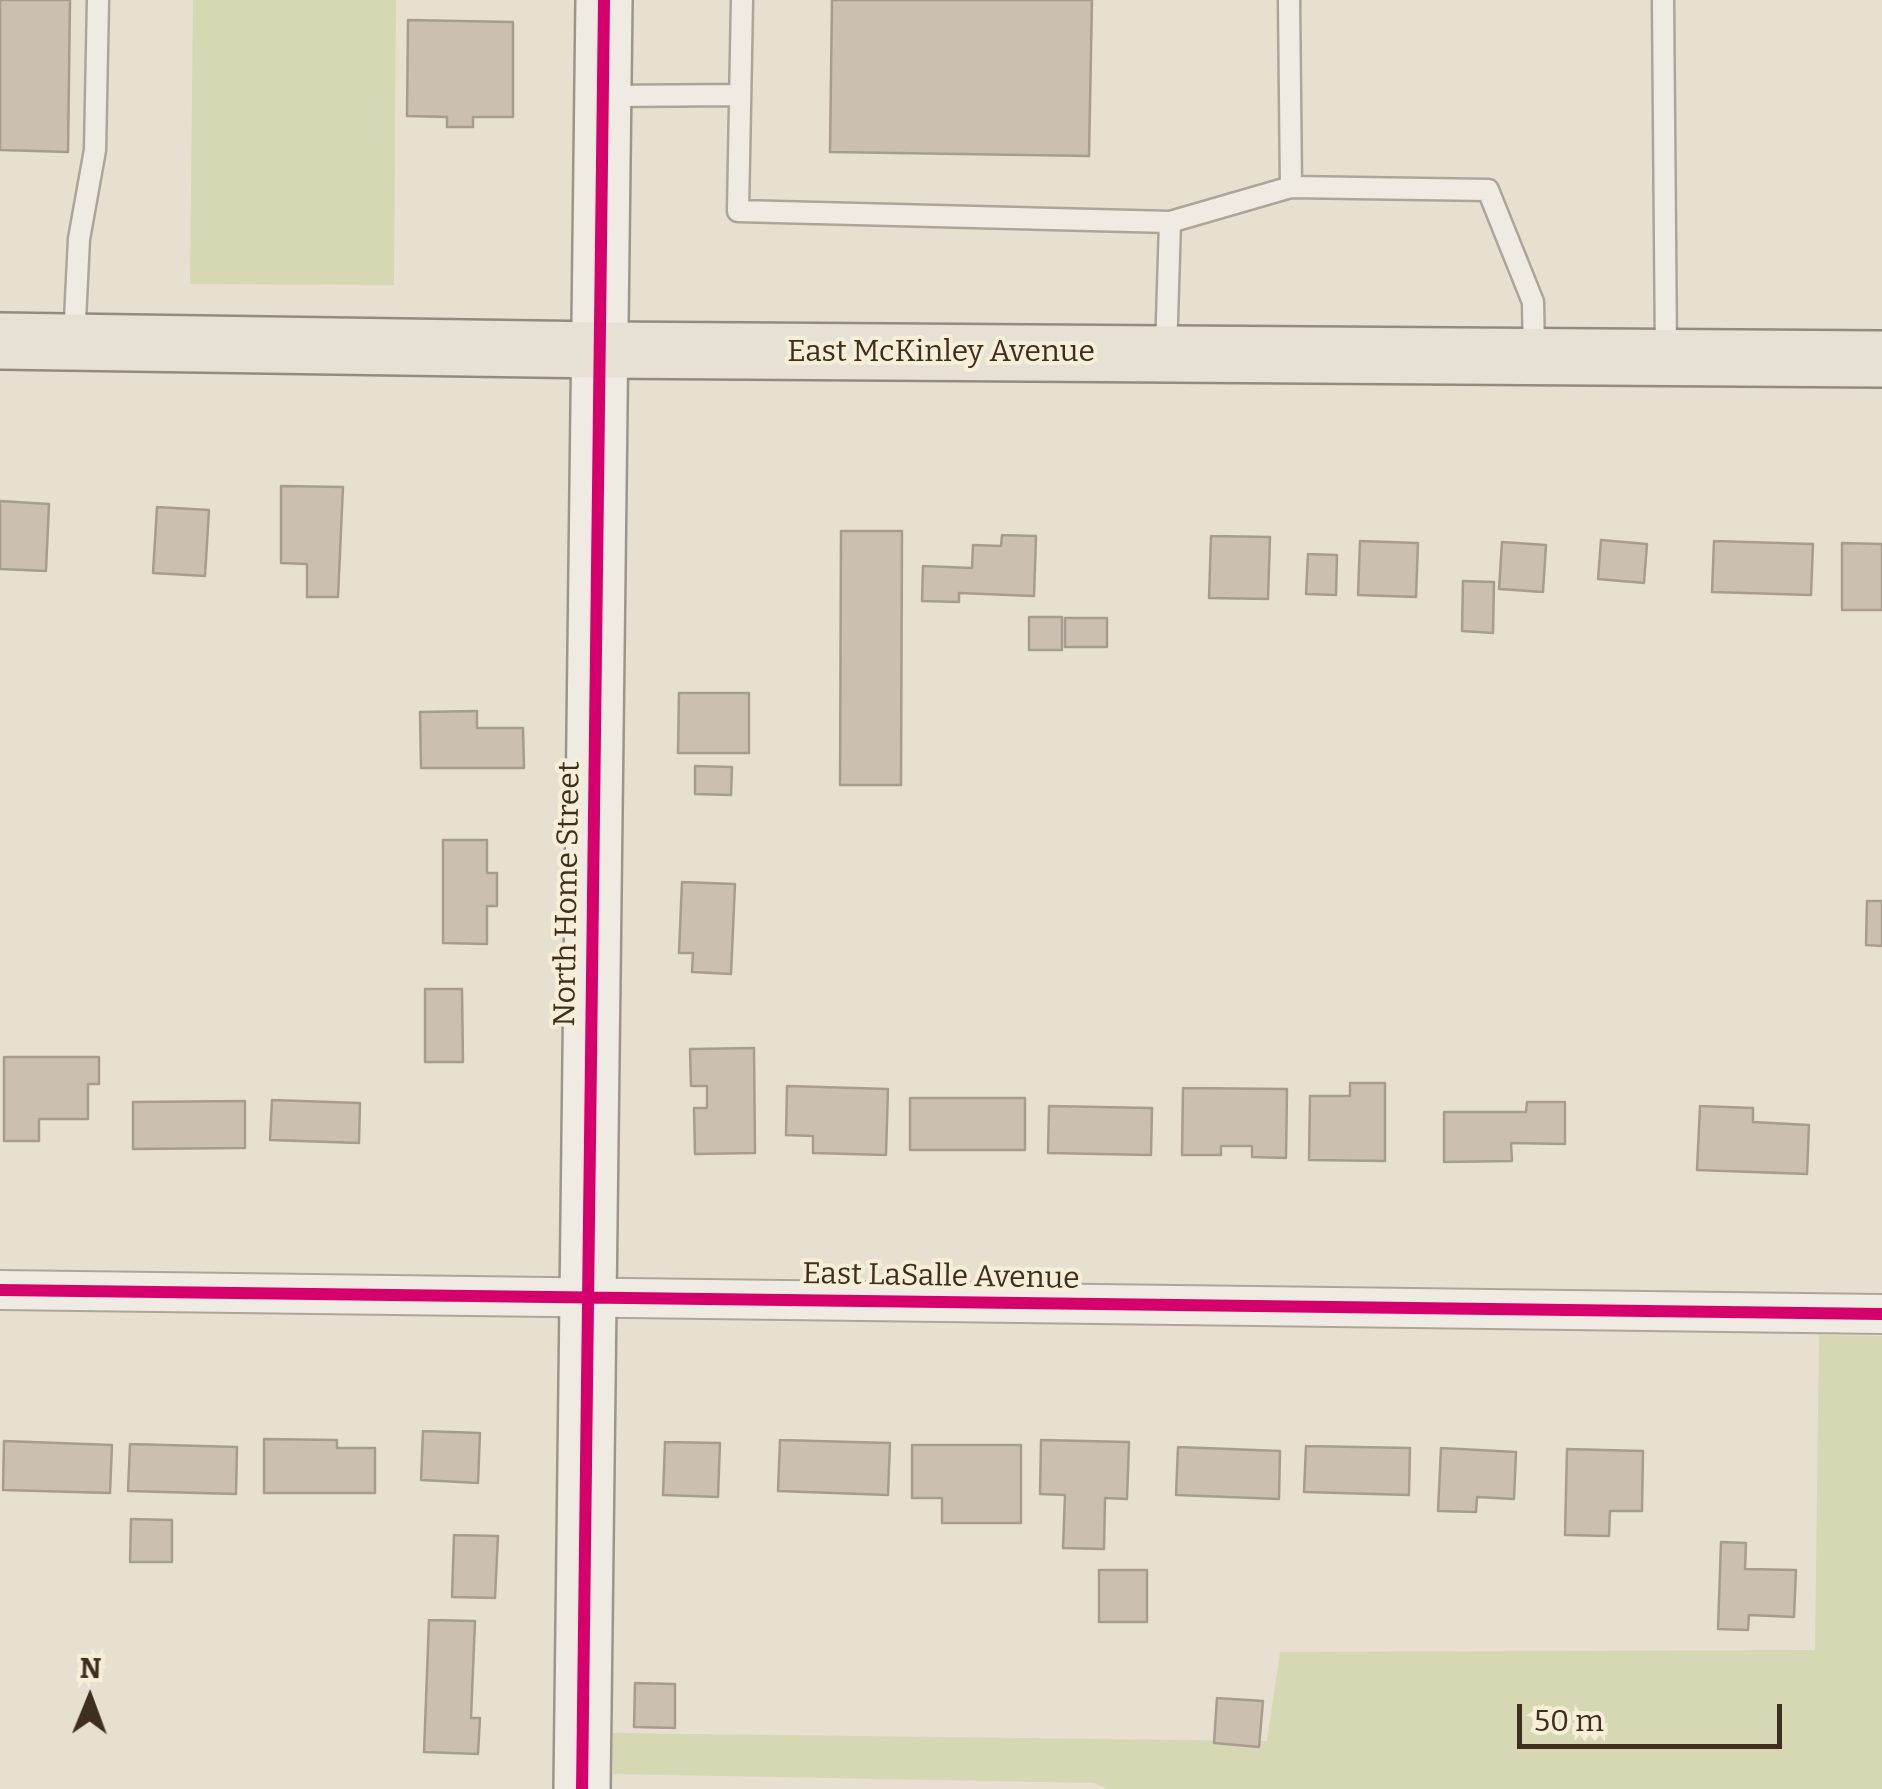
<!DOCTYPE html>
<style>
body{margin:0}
#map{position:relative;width:1882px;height:1789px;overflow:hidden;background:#e7e0d1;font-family:Bitter,serif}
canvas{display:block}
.north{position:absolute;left:40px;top:1649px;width:100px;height:100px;-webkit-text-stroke:8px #f7eed8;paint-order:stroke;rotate:1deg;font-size:28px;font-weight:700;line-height:40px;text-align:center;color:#3d2e20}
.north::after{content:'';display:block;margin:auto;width:35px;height:45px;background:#3d2e20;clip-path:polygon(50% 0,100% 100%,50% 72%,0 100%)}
.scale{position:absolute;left:1517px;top:1704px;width:265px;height:45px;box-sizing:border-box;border:5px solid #3d2e20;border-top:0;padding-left:12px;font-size:30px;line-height:35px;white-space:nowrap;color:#3d2e20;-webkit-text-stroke:8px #f7eed8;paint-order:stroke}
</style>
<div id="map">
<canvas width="1882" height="1789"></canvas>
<div class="north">N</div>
<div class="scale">50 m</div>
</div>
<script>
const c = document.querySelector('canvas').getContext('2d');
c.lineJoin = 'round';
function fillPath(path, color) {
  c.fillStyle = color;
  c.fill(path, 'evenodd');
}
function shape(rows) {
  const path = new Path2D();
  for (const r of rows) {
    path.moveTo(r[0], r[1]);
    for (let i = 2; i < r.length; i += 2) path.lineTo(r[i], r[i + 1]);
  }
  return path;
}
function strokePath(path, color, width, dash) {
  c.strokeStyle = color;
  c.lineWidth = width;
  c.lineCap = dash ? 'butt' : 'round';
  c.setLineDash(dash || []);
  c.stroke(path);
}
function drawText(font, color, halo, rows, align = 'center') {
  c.font = font + ' Bitter,serif';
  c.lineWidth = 8;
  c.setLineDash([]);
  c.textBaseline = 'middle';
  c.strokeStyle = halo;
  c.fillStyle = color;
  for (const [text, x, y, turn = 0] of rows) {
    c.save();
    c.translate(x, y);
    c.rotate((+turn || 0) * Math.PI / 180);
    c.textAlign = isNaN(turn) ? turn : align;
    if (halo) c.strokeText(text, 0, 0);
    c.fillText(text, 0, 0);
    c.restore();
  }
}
fillPath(shape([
 [193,0,396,0,394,285,190,284],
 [1819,1335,1882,1336,1882,1789,1107,1789,1094,1783,613,1774,613,1733,1267,1741,1280,1652,1815,1650]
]), '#d6d7b3');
const building = shape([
 [0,0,70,0,68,152,0,150,0,0],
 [832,0,1092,0,1089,156,830,152,832,0],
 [408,20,513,22,513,117,473,117,473,127,447,127,447,117,407,116,408,20],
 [281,486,343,487,338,597,307,597,307,564,281,563,281,486],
 [0,501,49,504,46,571,0,569,0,501],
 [157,507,209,510,205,576,153,573,157,507],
 [841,531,902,531,901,785,840,785,841,531],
 [1002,535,1036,536,1034,596,959,593,959,602,922,601,923,566,972,568,973,545,1001,546,1002,535],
 [1211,536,1270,537,1268,599,1209,598,1211,536],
 [1601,540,1647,544,1644,583,1598,579,1601,540],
 [1360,541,1418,543,1416,597,1358,595,1360,541],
 [1714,541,1813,544,1811,595,1712,592,1714,541],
 [1502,542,1546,545,1543,592,1499,589,1502,542],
 [1842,543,1882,544,1882,610,1842,610,1842,543],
 [1308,554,1337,555,1336,595,1306,594,1308,554],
 [1463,581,1494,582,1493,633,1462,631,1463,581],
 [1029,617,1062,617,1062,650,1029,650,1029,617],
 [1065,618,1107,618,1107,647,1065,647,1065,618],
 [679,693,749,693,749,753,678,753,679,693],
 [477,711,477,728,523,728,524,768,421,768,420,712,477,711],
 [695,766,732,767,731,795,695,794,695,766],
 [443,840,487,840,487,873,497,873,497,906,487,906,487,944,443,943,443,840],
 [682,882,735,884,731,974,692,972,693,953,679,953,682,882],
 [1867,901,1882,901,1882,946,1866,945,1867,901],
 [425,989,462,989,463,1062,425,1062,425,989],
 [754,1048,755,1153,695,1154,694,1108,707,1108,707,1086,691,1086,690,1049,754,1048],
 [4,1057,99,1057,99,1084,88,1084,88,1119,39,1119,39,1141,4,1141,4,1057],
 [1350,1083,1385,1083,1385,1161,1309,1160,1310,1096,1350,1096,1350,1083],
 [787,1086,888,1089,886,1155,813,1153,813,1136,786,1135,787,1086],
 [1183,1088,1287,1089,1286,1158,1252,1157,1252,1146,1221,1146,1221,1155,1182,1155,1183,1088],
 [910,1098,1025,1098,1025,1150,910,1150,910,1098],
 [272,1100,360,1103,359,1143,270,1140,272,1100],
 [245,1101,245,1148,133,1149,133,1102,245,1101],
 [1527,1102,1565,1102,1565,1144,1511,1143,1512,1161,1444,1162,1444,1112,1526,1112,1527,1102],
 [1049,1106,1152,1108,1151,1155,1048,1153,1049,1106],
 [1700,1106,1753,1108,1753,1122,1809,1125,1807,1174,1697,1170,1700,1106],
 [423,1431,480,1433,478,1483,421,1480,423,1431],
 [264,1439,337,1440,337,1448,375,1448,375,1493,264,1493,264,1439],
 [780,1440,890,1443,888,1495,778,1491,780,1440],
 [1041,1440,1129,1442,1127,1499,1105,1498,1104,1549,1063,1548,1065,1495,1040,1494,1041,1440],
 [4,1441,112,1445,110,1493,3,1490,4,1441],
 [665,1442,720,1443,718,1497,663,1495,665,1442],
 [130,1444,237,1447,236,1494,128,1491,130,1444],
 [912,1445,1021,1445,1021,1523,942,1523,942,1498,912,1498,912,1445],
 [1306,1446,1410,1448,1409,1495,1304,1492,1306,1446],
 [1178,1447,1280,1451,1279,1499,1176,1495,1178,1447],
 [1441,1448,1516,1452,1514,1499,1477,1497,1476,1512,1438,1511,1441,1448],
 [1567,1449,1643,1451,1642,1511,1610,1511,1609,1536,1565,1535,1567,1449],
 [131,1519,172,1520,172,1562,130,1562,131,1519],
 [454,1535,498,1536,495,1598,452,1597,454,1535],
 [1721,1542,1746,1543,1745,1569,1796,1570,1794,1617,1749,1615,1748,1630,1718,1629,1721,1542],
 [1099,1570,1147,1570,1147,1622,1099,1622,1099,1570],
 [429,1620,475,1621,471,1718,480,1718,478,1754,424,1752,429,1620],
 [635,1683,675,1684,675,1728,634,1727,635,1683],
 [1217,1698,1263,1701,1259,1747,1214,1743,1217,1698]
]);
fillPath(building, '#cbbfb2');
strokePath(building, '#a89c90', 2.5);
const lane = shape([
 [742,0,738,211,1170,222,1166,352],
 [1289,0,1291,187],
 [1663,0,1666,353],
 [607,96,740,95],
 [1170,222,1291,187,1488,190,1533,302,1534,356],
 [74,340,79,239,95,150,98,0]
]);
const street = shape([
 [0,1290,1882,1314]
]);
const secondary = shape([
 [582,1789,604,0]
]);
const primary = shape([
 [0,341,602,350,1882,359]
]);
strokePath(lane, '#ada599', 25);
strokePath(street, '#ada599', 42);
strokePath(secondary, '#9c958a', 60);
strokePath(primary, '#928b80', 60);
strokePath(lane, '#efebe3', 20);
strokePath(street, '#efebe3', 38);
strokePath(secondary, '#efebe3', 55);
strokePath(primary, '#e6e1d4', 55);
strokePath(shape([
 [0,1290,1882,1314],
 [582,1789,604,0]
]), '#d6006c', 12);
drawText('30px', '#3d2e20', '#f7eed8', [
 ["East McKinley Avenue",941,353],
 ["North Home Street",568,894,-89],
 ["East LaSalle Avenue",941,1277,1]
]);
</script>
